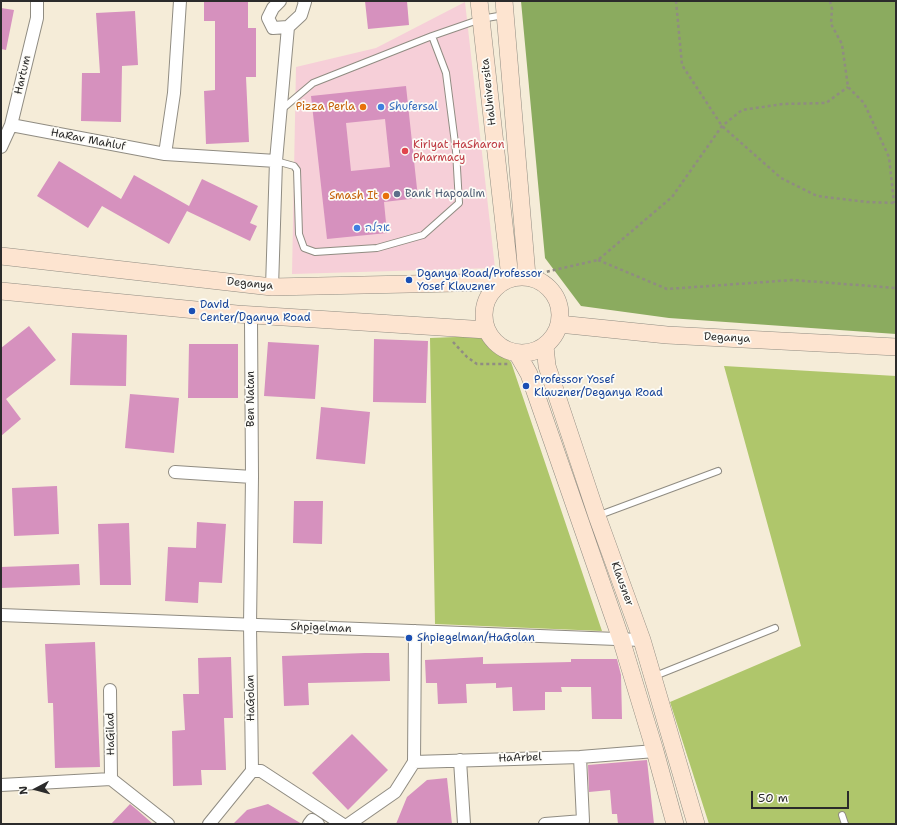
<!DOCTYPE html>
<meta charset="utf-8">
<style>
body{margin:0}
#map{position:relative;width:897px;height:825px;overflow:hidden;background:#f5ecd8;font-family:"Shantell Sans",sans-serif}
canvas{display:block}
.frame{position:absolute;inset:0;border:2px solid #2b2b2b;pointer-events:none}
.north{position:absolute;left:16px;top:769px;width:40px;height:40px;-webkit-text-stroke:3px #fdfcf7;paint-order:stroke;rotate:264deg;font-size:11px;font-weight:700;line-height:16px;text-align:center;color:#2b2b2b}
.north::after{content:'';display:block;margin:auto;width:14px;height:18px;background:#2b2b2b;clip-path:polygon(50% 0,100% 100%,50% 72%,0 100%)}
.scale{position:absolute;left:751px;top:791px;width:98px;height:18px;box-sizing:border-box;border:2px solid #2b2b2b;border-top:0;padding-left:5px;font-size:12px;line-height:14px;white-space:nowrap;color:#2b2b2b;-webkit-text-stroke:3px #fdfcf7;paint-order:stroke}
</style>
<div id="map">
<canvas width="897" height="825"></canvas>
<div class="frame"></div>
<div class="north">N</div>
<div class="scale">50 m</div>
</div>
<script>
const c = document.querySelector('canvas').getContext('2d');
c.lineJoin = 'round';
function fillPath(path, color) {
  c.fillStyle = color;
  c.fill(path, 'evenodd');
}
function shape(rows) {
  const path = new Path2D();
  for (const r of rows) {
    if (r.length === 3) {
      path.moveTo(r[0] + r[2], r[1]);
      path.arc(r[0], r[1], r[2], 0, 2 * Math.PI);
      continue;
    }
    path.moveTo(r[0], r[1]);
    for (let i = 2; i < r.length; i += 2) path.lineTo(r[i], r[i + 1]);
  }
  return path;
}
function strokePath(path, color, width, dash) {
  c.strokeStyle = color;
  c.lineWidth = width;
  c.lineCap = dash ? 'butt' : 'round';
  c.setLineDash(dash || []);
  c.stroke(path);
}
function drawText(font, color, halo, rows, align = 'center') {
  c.font = font + ' "Shantell Sans","Playpen Sans Hebrew",sans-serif';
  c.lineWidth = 3.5;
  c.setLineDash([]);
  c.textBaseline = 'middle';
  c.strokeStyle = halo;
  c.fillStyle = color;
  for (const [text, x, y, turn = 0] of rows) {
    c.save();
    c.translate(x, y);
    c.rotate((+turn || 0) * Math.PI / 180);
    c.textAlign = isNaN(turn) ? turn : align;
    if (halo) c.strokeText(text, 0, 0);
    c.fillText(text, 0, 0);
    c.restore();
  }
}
fillPath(shape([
 [465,2,495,268,292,274,296,67,376,48]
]), '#f6cfd8');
fillPath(shape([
 [482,336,511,362,602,631,435,624,430,338],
 [724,366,896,376,896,824,709,824,670,702,801,646]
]), '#afc66b');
fillPath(shape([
 [521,1,896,1,896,334,669,318,581,306,545,258]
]), '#8bab5f');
fillPath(shape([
 [204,1,248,1,248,28,256,28,256,77,246,77,249,142,206,144,204,91,215,90,215,21,204,21],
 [365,1,407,1,409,25,368,29],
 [1,8,14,10,6,50,1,49],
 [135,11,138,65,122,66,121,122,81,121,82,73,100,73,96,13],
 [406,86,418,198,384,202,387,233,327,239,311,96],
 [385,119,390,167,351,171,346,123],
 [59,161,121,199,134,175,189,206,202,179,258,206,250,223,257,226,250,241,187,211,169,244,102,206,88,228,37,196],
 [29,326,56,360,6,399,21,419,1,436,1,348],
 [72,333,127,335,126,386,70,385],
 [374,339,428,341,426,403,373,402],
 [268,342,319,345,315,399,264,396],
 [189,344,238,344,238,398,188,398],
 [130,394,179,398,174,453,125,448],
 [321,407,370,412,365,464,316,459],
 [57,486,59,534,14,536,12,488],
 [294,501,323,501,322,544,293,543],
 [197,522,226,524,222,583,199,582,198,603,165,601,168,547,196,548],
 [129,523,131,585,100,585,98,524],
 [79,564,80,585,1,588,1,567],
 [95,642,100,767,55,768,53,703,48,703,45,644],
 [365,653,389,653,390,681,308,683,309,705,284,706,282,656],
 [231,657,233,718,224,718,226,770,201,770,202,785,173,786,172,731,185,730,183,694,199,694,198,658],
 [483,657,483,664,571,662,571,659,617,659,621,675,622,719,592,719,591,687,561,687,562,692,545,692,545,710,513,711,512,687,496,688,496,683,466,684,467,703,438,704,437,683,426,683,425,660],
 [352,734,388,770,348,810,312,773],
 [647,760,654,824,618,824,617,814,612,814,610,790,589,792,588,765],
 [447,778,452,824,396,824,407,797,427,780],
 [130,804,136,809,153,824,111,824],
 [268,804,302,824,233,824,247,810]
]), '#d691be');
const lane = shape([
 [281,110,313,83,432,36,481,19,504,15],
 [276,161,294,166,297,170,299,234,304,248,315,252,377,248,423,235,459,203,456,151,446,73,432,36],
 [597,516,718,471],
 [655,676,775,628],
 [842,815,845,824]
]);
const street = shape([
 [280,1,273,8,268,18,273,28,288,27,301,15,305,2,304,1],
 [11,125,165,154,276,161],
 [1,147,11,125,37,18,37,1],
 [165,154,174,93,180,1],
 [272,287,276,161,288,27],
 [251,320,252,477],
 [175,472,252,477,250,625,252,771],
 [1,615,642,640],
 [110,690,111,779],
 [460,760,464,824],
 [414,762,580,757,655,751],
 [414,762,415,631],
 [1,785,111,779,168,824],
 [209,824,252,771,261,771,342,824],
 [309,824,312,820,318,824],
 [349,824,395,792,414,762],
 [545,824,583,821,580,757]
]);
const secondary = shape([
 [479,1,510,278],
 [504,1,527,276],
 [1,256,272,287,501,282],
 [522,315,38],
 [1,291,237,314,487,330],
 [559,324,667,335,896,347],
 [545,346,547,366,597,516,642,640,696,824],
 [517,353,529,374,621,639,655,751,675,824]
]);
strokePath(lane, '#908c82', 8);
strokePath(street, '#908c82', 14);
strokePath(secondary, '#908c82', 18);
strokePath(shape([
 [676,1,682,65,722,126,781,178,817,196,867,202,896,203],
 [830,1,832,9,831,24,842,44,848,87,864,103,889,157,894,203],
 [598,260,667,289,793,280,896,288],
 [541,273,598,260,672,197,722,126,742,110,783,104,826,103,848,87],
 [453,342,467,357,477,364,508,364]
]), '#908c82', 2.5, [3, 3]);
strokePath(lane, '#fff', 6);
strokePath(street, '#fff', 12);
strokePath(secondary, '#fde4d0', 17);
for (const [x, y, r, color] of [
 [363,107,4,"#e8710a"],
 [381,107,4,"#3f7fe0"],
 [405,151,4,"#e0444e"],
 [397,194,4,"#5c6f8a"],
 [386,196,4,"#e8710a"],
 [357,228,4,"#3f7fe0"],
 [409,280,4,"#1a4fb4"],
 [192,311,4,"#1a4fb4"],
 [526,386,4,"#1a4fb4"],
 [409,638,4,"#1a4fb4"]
]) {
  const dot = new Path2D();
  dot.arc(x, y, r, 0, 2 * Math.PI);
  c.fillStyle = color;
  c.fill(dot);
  strokePath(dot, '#fdfcf7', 1.5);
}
drawText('11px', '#2b2b2b', '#fdfcf7', [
 ["Hartum",23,75,-77],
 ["HaUniversita",489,92,-96],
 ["HaRav Mahluf",88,140,11],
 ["Deganya",250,284,6],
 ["Deganya",727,338,3],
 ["Ben Natan",251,399,-90],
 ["Klausner",622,584,70],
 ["Shpigelman",321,628,2],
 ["HaGolan",251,698,-91],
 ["HaGilad",111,734,-91],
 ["HaArbel",520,758,-2]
]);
drawText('11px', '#c56008', '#fdfcf7', [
 ["Pizza Perla",355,107],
 ["Smash It",378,196]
], 'right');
drawText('11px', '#366cbe', '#fdfcf7', [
 ["Shufersal",389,107],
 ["אדלה",365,228]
], 'left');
drawText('11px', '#be3a42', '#fdfcf7', [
 ["Kiriyat HaSharon",413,145],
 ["Pharmacy",413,158]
], 'left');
drawText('11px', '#4e5e75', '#fdfcf7', [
 ["Bank Hapoalim",405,194]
], 'left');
drawText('11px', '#164399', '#fdfcf7', [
 ["Dganya Road/Professor",417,274],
 ["Yosef Klauzner",417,287],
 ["David",200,305],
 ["Center/Dganya Road",200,318],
 ["Professor Yosef",534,380],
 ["Klauzner/Deganya Road",534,393],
 ["Shpiegelman/HaGolan",417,638]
], 'left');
</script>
